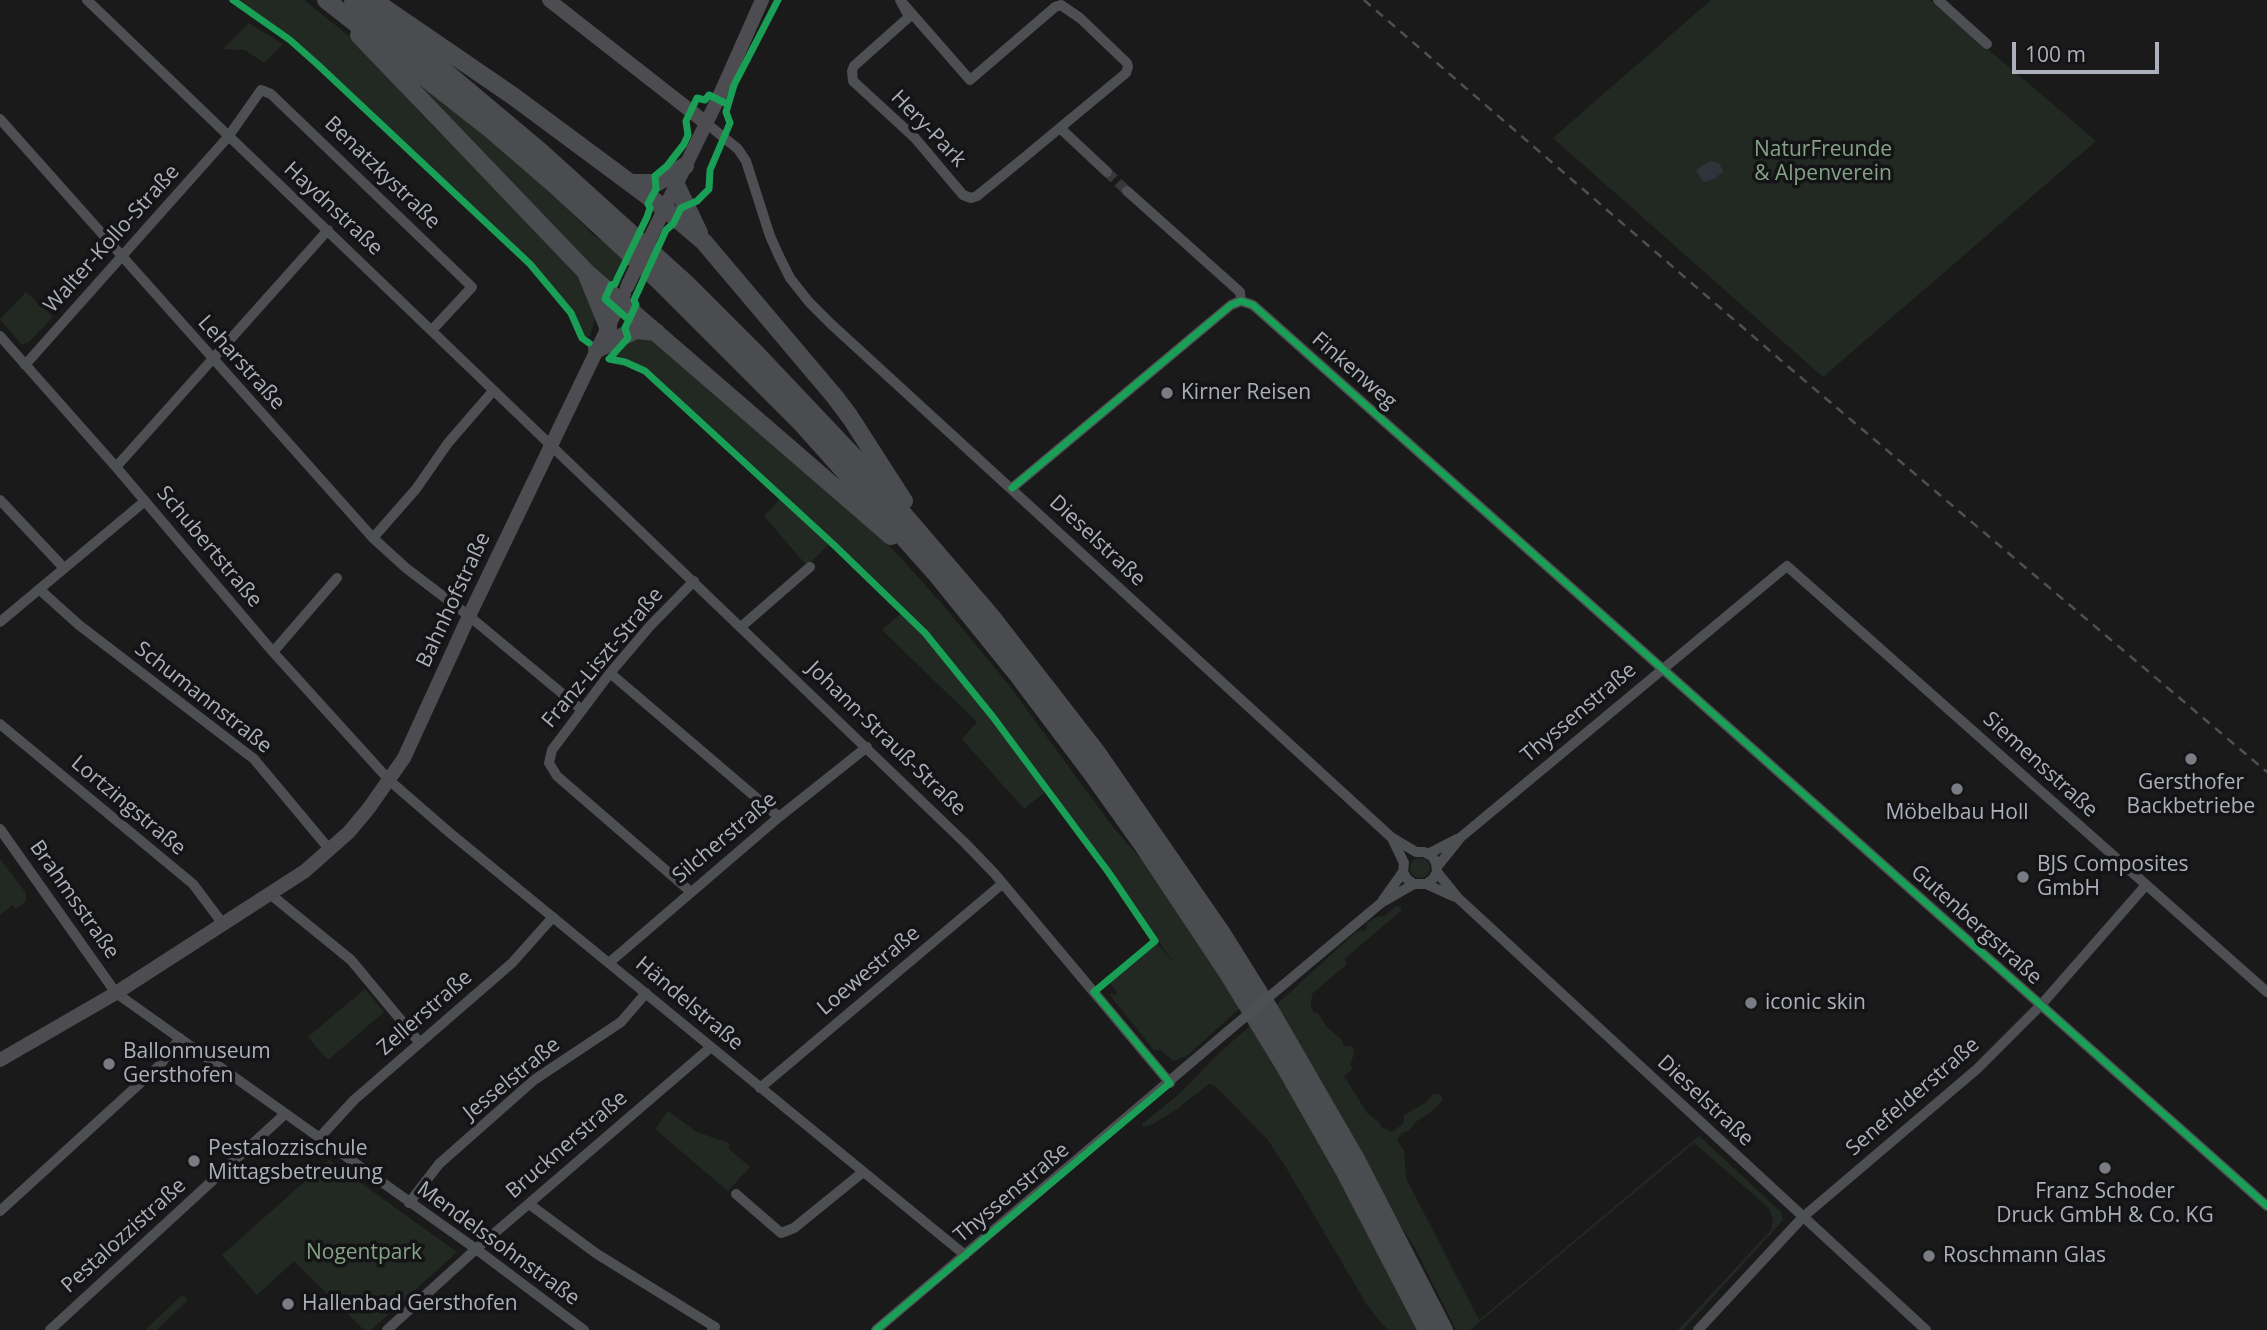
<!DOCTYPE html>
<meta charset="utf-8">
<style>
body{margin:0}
#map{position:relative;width:2267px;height:1330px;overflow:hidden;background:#1a1a1a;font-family:"Open Sans",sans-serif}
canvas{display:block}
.scale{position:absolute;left:2012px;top:42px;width:147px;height:32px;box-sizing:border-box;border:4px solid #acb0ba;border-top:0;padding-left:9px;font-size:21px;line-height:24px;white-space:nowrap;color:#acb0ba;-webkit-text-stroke:5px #141416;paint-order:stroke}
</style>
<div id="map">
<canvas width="2267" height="1330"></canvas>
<div class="scale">100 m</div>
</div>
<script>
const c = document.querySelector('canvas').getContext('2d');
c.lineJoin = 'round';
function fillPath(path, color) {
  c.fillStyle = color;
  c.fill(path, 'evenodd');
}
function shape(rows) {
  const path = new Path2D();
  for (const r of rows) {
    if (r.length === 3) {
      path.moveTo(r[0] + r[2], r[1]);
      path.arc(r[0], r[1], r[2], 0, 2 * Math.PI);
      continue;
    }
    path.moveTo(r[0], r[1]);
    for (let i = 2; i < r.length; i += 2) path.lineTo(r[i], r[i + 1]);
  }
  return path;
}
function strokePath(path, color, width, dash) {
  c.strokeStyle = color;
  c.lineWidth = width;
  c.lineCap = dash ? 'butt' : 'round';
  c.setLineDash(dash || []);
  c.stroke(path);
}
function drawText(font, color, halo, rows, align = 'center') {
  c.font = font + ' "Open Sans",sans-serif';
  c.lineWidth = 7;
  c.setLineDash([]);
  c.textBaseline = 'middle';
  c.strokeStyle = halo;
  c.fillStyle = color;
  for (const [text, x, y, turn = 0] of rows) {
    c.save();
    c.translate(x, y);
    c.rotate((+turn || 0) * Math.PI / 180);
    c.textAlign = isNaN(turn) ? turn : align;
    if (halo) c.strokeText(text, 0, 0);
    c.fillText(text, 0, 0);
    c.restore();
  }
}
fillPath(shape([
 [240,0,304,0,355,41,424,117,573,270,581,281,596,316,590,336,585,337,582,335,575,314,533,264,506,237,332,74,291,38],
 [1711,0,1930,0,2096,141,1823,377,1553,138],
 [249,23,283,44,264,63,245,50,223,49],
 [385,54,443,100,558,199,593,235,617,251,623,258,611,282,608,283],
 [26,292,53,317,28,343,21,344,0,319],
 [646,335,877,534,899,556,943,605,1008,684,1113,827,1146,865,1240,1008,1188,1055,1174,1061,1160,1050,1154,1050,1109,994,1112,993,1115,996,1117,992,1109,982,1157,943,1176,966,1049,788,926,631,905,610,648,371,614,357,624,343],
 [780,499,829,544,807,566,764,516],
 [902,613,923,633,1046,791,1024,809,962,739,977,722,882,630],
 [1420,868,10],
 [0,859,26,893,26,901,16,909,13,905,0,915],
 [1396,906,1401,907,1401,911,1344,959,1347,964,1312,994,1311,1005,1313,1012,1318,1013,1327,1027,1341,1039,1344,1046,1353,1047,1354,1054,1350,1065,1353,1069,1344,1076,1367,1113,1379,1122,1381,1127,1392,1132,1404,1123,1404,1115,1425,1103,1433,1094,1440,1094,1443,1099,1432,1111,1417,1121,1408,1131,1402,1133,1397,1140,1404,1150,1406,1178,1479,1320,1699,1136,1781,1212,1783,1220,1683,1330,1678,1330,1771,1230,1773,1219,1769,1208,1694,1143,1470,1330,1456,1330,1415,1248,1394,1215,1276,1005,1356,932,1366,930,1367,923,1375,918,1386,915],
 [365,989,384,1012,328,1060,308,1037],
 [1251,1025,1310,1125,1419,1330,1389,1330,1382,1324,1367,1305,1284,1164,1267,1139,1214,1085,1209,1084,1177,1109,1152,1125,1143,1127,1142,1124,1177,1096,1218,1054],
 [668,1111,697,1132,729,1143,729,1149,750,1167,728,1191,655,1129],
 [329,1160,457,1252,371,1330,364,1330,294,1261,257,1295,222,1255],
 [182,1295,188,1300,157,1330,145,1330]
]), '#222923');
fillPath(shape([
 [1710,161,1719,163,1723,171,1716,178,1706,182,1702,180,1696,170]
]), '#2d343b');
strokePath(shape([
 [1107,172,1127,191]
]), '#37383a', 10, [10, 5]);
strokePath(shape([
 [87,0,965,843,994,873,1170,1083],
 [900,0,970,80,1055,7,1061,5,1080,18,1127,63,1128,67,1126,73,1020,161,977,196,971,198,963,195,915,138,853,81,852,71,854,66,909,17,900,0],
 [1938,0,1987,44],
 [0,119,373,538,406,568,469,616,582,710],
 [706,123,738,149,746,161,770,236,779,256,790,278,809,302,831,324,1391,837,1416,852,1424,852,1432,856,1436,863,1437,872,1433,879,1426,884],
 [1060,128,1107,172],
 [1127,191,1240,292,1241,301],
 [0,336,116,467,273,652,390,781,450,833,965,1255],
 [25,365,228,137,261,90,271,94,472,287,432,330],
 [116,467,328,230],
 [1012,488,1231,305,1241,301,1253,305,2267,1206],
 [0,500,64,568],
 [373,538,416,489,448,443,493,391],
 [39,589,79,625,254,759,330,850],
 [0,622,145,501],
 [742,626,810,567],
 [273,652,337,578],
 [610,673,779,817],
 [0,724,193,884,223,924],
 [0,829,116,993,476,1249,584,1330],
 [1392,838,1404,863,1403,872,1407,879,1414,884,1426,884,1455,897],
 [1428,854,1457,839],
 [1437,867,1461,837,1787,566,2267,992],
 [1437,872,1458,898,1926,1330],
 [691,892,557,776,549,763,552,750,610,673,650,626,694,581],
 [270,894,351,960,420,1043],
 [1383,900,1403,872],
 [610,962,779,817,867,747],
 [1282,986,1381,903,1414,884],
 [760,1088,1002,884],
 [320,1137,354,1100,512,963,553,917],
 [736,1194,781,1233,794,1228,863,1172],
 [409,1203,439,1164,534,1080,621,1022,646,993],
 [529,1204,597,1254,715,1327,712,1330],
 [0,1211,160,1065,180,1038],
 [50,1330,285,1114],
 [387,1330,476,1249,711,1047],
 [876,1330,1227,1032],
 [1698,1330,1803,1217,1977,1069,2041,1005,2146,885]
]), '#4e4f53', 10);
strokePath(shape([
 [549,0,706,123],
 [657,224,718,99,762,0],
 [0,1060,116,993,305,871,349,832,369,808,404,758,469,616,624,294]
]), '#4d4d51', 14);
strokePath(shape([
 [326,0,490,129,556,186,660,282,802,424,937,575,1017,674,1090,771,1142,844,1229,975,1284,1065,1345,1172,1427,1330],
 [353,0,441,68,541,152,689,286,753,350,858,461,991,616,1098,754,1221,932,1271,1012,1357,1161,1444,1330],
 [373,0,513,96,664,208,704,242,835,397,850,417,904,501],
 [359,35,586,272,891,536],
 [632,183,656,183,685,166],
 [676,185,699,233],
 [587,275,608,327],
 [597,349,636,330,656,332]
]), '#4b4c4f', 18);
strokePath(shape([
 [1364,0,1791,369,2267,772]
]), '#4e5052', 2.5, [9, 7]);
strokePath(shape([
 [1227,1032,1282,986]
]), '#4e4f53', 10);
strokePath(shape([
 [627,287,657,224]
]), '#4d4d51', 14);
strokePath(shape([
 [233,0,290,40,317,64,530,264,571,313,582,338,589,343],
 [778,0,734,85,726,112,730,123,710,170,709,189,697,201,681,208,673,224,666,230,634,300,636,305,625,328,628,338,609,359,625,362,645,371,834,545,925,633,993,717,1109,873,1155,941,1094,992,1170,1083,876,1330],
 [629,320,605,299,611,285,615,284,618,277,647,217,650,208,648,204,656,189,655,176,667,166,684,144,688,135,686,121,697,98,705,100,709,95,727,104],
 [1012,488,1231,305,1241,301,1253,305,2267,1206]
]), '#1a9f57', 7);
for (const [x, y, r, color] of [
 [1167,393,7,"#797c82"],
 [2191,759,7,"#797c82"],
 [1957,789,7,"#797c82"],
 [2023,877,7,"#797c82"],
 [1751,1003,7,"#797c82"],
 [109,1064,7,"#797c82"],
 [194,1161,7,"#797c82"],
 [2105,1168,7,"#797c82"],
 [1929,1256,7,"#797c82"],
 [288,1304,7,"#797c82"]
]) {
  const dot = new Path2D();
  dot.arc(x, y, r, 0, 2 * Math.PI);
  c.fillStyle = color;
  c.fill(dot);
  strokePath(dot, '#141416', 2.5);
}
drawText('21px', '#acb0ba', '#141416', [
 ["Hery-Park",928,129,46],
 ["Benatzkystraße",382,173,44],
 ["Haydnstraße",333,209,43],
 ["Walter-Kollo-Straße",112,239,-48],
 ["Leharstraße",241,363,48],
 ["Finkenweg",1354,371,41],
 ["Dieselstraße",1097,541,43],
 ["Schubertstraße",209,547,50],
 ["Bahnhofstraße",454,600,-65],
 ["Franz-Liszt-Straße",603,658,-50],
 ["Schumannstraße",203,698,38],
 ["Thyssenstraße",1579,713,-40],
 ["Johann-Strauß-Straße",886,739,44],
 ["Siemensstraße",2040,765,42],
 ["Lortzingstraße",128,806,40],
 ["Silcherstraße",725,838,-40],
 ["Brahmsstraße",74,900,55],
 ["Gutenbergstraße",1976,925,42],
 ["Loewestraße",869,971,-40],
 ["Händelstraße",689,1004,40],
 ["Zellerstraße",425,1013,-41],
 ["Jesselstraße",512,1079,-39],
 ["Senefelderstraße",1913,1097,-41],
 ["Dieselstraße",1705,1101,43],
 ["Brucknerstraße",567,1145,-41],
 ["Thyssenstraße",1012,1193,-40],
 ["Pestalozzistraße",124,1236,-42],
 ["Mendelssohnstraße",498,1244,36]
]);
drawText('21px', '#84a387', '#141416', [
 ["NaturFreunde",1823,150],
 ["& Alpenverein",1823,174],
 ["Nogentpark",364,1253]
]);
drawText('21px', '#acb0ba', '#141416', [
 ["Kirner Reisen",1181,393],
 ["Gersthofer",2191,783,"center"],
 ["Backbetriebe",2191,807,"center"],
 ["Möbelbau Holl",1957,813,"center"],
 ["BJS Composites",2037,865],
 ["GmbH",2037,889],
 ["iconic skin",1765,1003],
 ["Ballonmuseum",123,1052],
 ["Gersthofen",123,1076],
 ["Pestalozzischule",208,1149],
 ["Mittagsbetreuung",208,1173],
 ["Franz Schoder",2105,1192,"center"],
 ["Druck GmbH & Co. KG",2105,1216,"center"],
 ["Roschmann Glas",1943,1256],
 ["Hallenbad Gersthofen",302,1304]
], 'left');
</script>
